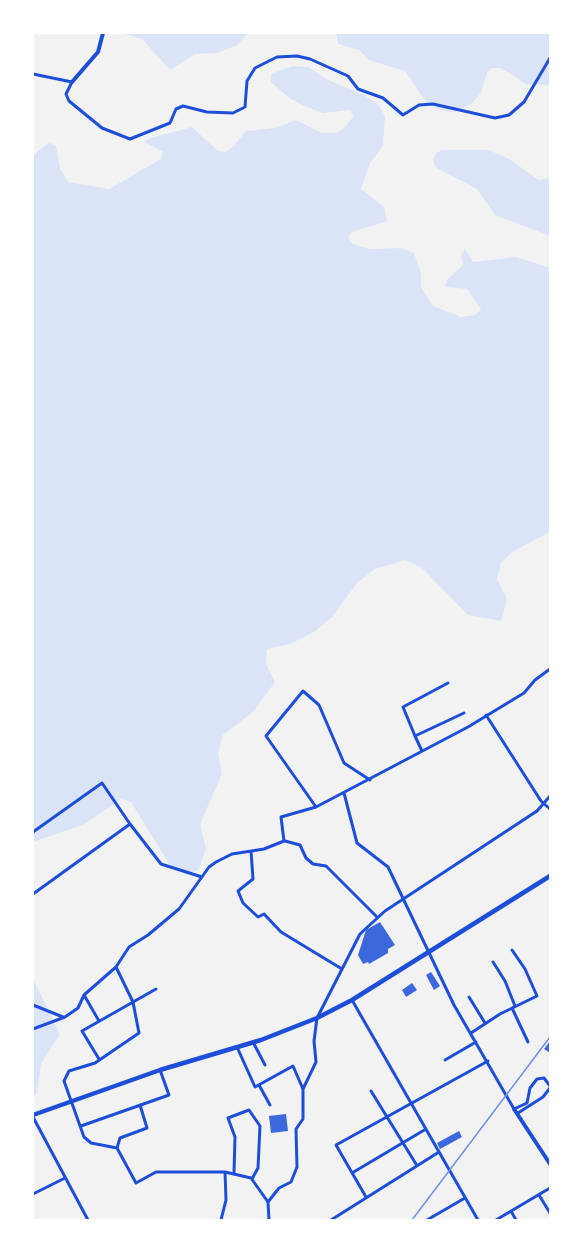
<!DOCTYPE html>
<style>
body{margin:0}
#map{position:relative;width:583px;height:1253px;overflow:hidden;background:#f2f2f2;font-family:"Varela Round",sans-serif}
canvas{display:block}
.frame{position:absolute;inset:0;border:34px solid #fff;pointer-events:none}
</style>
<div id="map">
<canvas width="583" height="1253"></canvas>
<div class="frame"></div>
</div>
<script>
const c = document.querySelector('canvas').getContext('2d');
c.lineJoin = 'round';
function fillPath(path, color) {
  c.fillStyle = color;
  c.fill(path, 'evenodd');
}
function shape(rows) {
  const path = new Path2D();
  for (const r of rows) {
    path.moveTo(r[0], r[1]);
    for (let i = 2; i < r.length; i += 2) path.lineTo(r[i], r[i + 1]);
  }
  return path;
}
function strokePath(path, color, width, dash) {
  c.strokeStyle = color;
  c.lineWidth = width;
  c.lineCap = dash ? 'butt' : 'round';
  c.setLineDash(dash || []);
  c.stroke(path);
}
fillPath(shape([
 [121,33,247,33,238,45,217,53,195,54,170,70,142,39],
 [336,33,550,33,550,85,526,84,501,68,492,68,487,73,481,93,471,104,455,112,440,110,427,103,405,71,369,60,359,50,338,44],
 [293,66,308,67,326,79,364,95,378,104,385,116,383,146,370,163,361,189,384,207,387,221,352,232,348,238,353,244,370,249,401,248,414,253,421,273,421,287,433,306,461,317,475,315,481,309,467,289,445,287,447,280,463,265,461,255,465,249,473,262,516,257,550,268,550,532,512,552,501,563,497,579,507,599,501,621,468,615,422,568,405,560,375,569,357,583,332,617,314,632,290,644,267,649,266,664,275,682,253,712,223,735,218,754,222,774,200,824,206,849,199,869,186,875,169,864,131,802,121,799,83,825,33,842,33,155,49,143,56,146,60,168,68,182,109,189,161,159,163,152,144,142,150,138,192,127,218,151,225,152,232,148,246,131,275,128,296,120,322,133,336,133,344,128,353,117,351,110,323,113,309,108,289,98,271,82,271,74],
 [442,150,489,150,509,159,539,180,550,178,550,236,495,215,477,189,435,167,433,160,436,153],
 [33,979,60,1034,41,1064,37,1092,33,1097]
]), '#dbe4f7');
fillPath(shape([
 [380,922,395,945,388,949,388,953,369,964,368,962,363,964,358,955,366,930],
 [431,972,440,986,434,990,426,975],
 [412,983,417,990,406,997,402,990],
 [550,1041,550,1053,544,1049],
 [286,1114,288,1131,271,1133,269,1116],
 [459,1131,462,1137,440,1149,437,1143]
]), '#3d67dc');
strokePath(shape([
 [33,74,72,82,66,94,69,101,102,128,130,139,170,123,176,109,183,106,207,112,233,113,245,107,247,81,255,68,277,57,297,56,310,59,348,76,358,89,383,98,403,115,419,105,433,104,495,118,509,115,524,102,550,58],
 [486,715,541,801,550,809],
 [415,736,403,707,448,683],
 [422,751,415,736,464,713],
 [344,793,357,843,388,867,454,1005,514,1109,527,1103,530,1088,537,1079,544,1078,550,1086],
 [316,807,266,736,303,691,319,705,344,763,370,780],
 [130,824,161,864,202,877],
 [33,832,102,783,130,824,33,894],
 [285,841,300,845,306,858,313,864,326,866,377,917],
 [251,851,253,879,238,891,243,903,258,917,264,914,281,932,342,969],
 [493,962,505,981,515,1006],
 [116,967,133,1002,139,1033,95,1063,69,1071,64,1081,84,1137,91,1143,117,1148,136,1183,156,1172,225,1172,251,1178,268,1202],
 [84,995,99,1021],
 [469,997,485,1023],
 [352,1000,478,1220],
 [33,1005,63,1017],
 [512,1008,528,1042],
 [33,1029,65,1017,78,1008,84,995,116,967,129,947,148,935,179,909,209,867,216,862,232,854,264,849,284,841,281,817,316,807,468,727,524,693,535,680,550,669],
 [471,1033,500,1014,537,996,525,969,512,950],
 [253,1042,265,1065],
 [237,1047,255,1087,293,1066,303,1089],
 [99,1059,82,1031,156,989],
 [445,1060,476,1042],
 [259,1085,270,1105],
 [371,1091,416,1164],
 [518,1113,543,1097,550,1088],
 [33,1117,88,1220],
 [81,1126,169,1095,160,1070],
 [117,1148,120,1138,147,1128,140,1105],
 [234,1173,235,1137,228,1118,249,1110,260,1126,258,1168,252,1179],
 [352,1173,426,1129],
 [33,1194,65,1178],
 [539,1195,550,1213],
 [366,1197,336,1145,488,1061],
 [511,1211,516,1220],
 [221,1220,226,1200,225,1172],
 [269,1220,268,1202,279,1188,291,1182,297,1167,296,1129,303,1119,303,1089,316,1062,314,1041,317,1018,360,934,385,911,537,811,550,796],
 [331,1220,439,1152],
 [427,1220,465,1198],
 [496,1220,550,1188]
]), '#1d4ed8', 3);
strokePath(shape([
 [72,82,98,52,103,33],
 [514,1109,550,1164]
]), '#1d4ed8', 4);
strokePath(shape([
 [33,1115,160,1070,261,1040,317,1018,352,1000,550,876]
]), '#1d4ed8', 4.5);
strokePath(shape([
 [412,1220,550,1037]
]), '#7290e2', 1.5);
</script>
